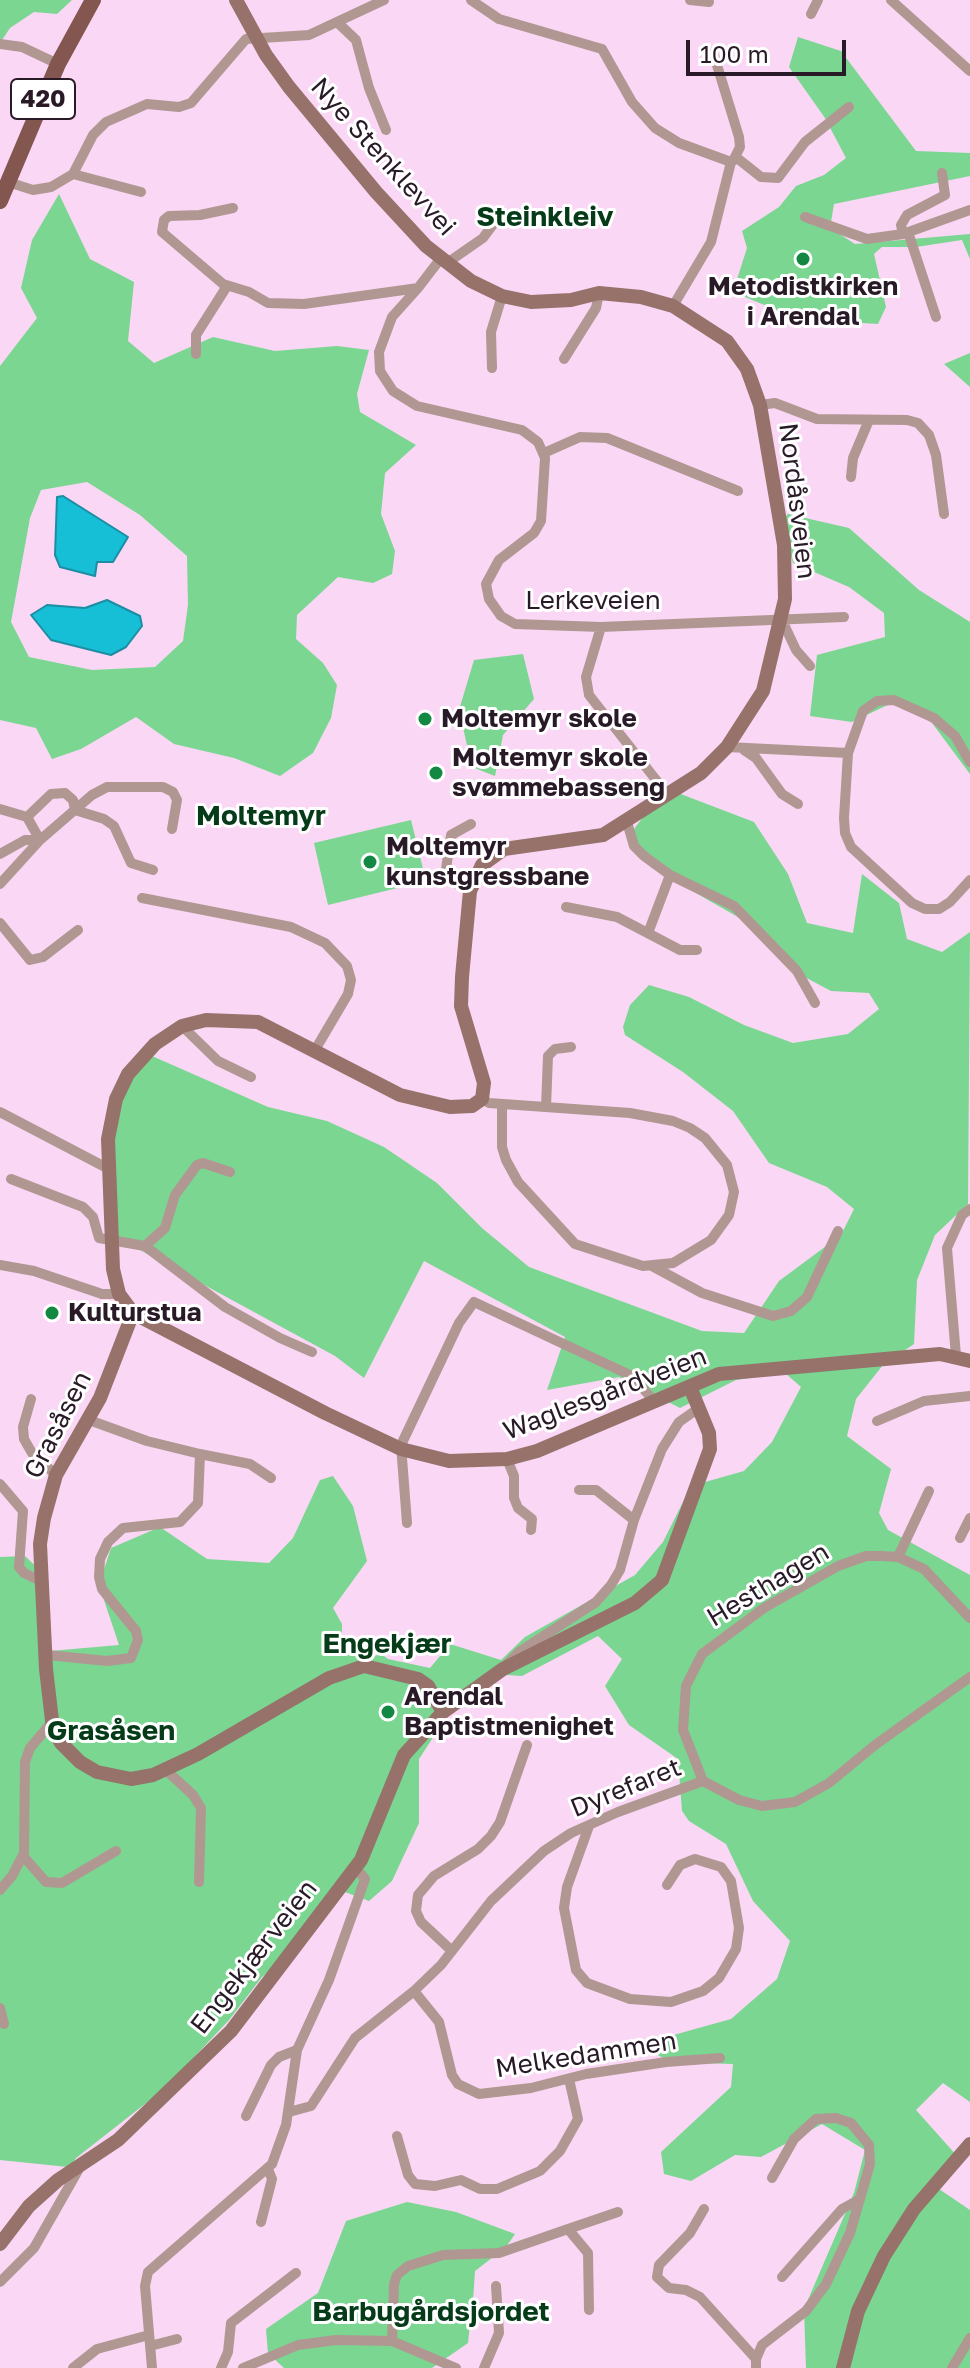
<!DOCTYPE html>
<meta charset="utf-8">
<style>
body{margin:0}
#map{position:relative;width:970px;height:2368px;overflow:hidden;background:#fad7f5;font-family:"Golos Text",sans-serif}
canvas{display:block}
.scale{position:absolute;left:686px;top:40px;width:160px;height:36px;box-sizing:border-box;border:4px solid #291a28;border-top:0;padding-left:10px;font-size:24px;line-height:28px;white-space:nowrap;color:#291a28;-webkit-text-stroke:6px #fff;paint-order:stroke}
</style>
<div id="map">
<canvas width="970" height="2368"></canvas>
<div class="scale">100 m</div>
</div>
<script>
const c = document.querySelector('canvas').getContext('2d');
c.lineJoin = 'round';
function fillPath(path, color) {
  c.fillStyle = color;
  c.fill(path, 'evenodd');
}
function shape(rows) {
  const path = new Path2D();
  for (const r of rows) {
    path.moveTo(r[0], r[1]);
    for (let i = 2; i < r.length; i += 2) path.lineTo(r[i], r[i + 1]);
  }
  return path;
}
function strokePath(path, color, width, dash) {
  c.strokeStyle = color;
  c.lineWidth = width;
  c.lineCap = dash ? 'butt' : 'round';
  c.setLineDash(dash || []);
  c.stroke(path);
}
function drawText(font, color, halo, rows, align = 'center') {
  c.font = font + ' "Golos Text",sans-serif';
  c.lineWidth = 6;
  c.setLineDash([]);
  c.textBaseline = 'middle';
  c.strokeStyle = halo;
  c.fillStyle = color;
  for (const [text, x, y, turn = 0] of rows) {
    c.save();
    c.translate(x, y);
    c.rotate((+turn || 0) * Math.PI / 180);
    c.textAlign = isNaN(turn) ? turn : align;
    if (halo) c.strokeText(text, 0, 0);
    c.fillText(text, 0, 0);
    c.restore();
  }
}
fillPath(shape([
 [0,0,72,0,57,14,34,12,10,28,0,43],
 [798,37,841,51,916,151,970,153,970,176,834,204,830,228,855,244,970,234,970,259,962,240,916,247,882,247,874,254,886,307,878,324,798,319,733,292,747,248,742,231,779,207,796,186,824,175,846,158,825,118,789,67],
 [59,194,90,259,134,282,128,341,154,363,213,337,275,351,337,346,369,350,357,394,360,412,416,445,385,473,381,514,395,551,392,574,373,583,338,577,297,615,296,639,323,663,337,685,331,718,313,753,280,776,234,758,174,744,136,717,81,749,52,759,36,728,0,720,0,366,37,318,21,288,32,240],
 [87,482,140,515,187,556,188,605,183,641,155,667,92,670,29,657,11,622,30,518,41,490],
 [970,353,970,387,944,364],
 [788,514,849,528,919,590,970,622,970,774,932,723,898,700,852,722,810,716,817,655,885,637,884,613,849,587,793,563,780,522],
 [523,654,534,699,503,735,495,776,472,767,459,710,474,660],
 [665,788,754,822,788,874,807,923,853,933,862,874,899,903,907,939,942,952,970,932,968,1204,935,1235,917,1280,914,1344,883,1365,856,1399,847,1436,891,1469,879,1513,888,1530,970,1575,970,2102,943,2083,916,2110,958,2157,939,2189,970,2210,970,2368,806,2368,804,2309,854,2193,865,2150,822,2124,761,2157,735,2155,691,2181,664,2174,661,2152,731,2087,733,2064,670,2062,656,2054,670,2036,731,2019,777,1979,790,1941,753,1901,726,1844,689,1821,682,1811,678,1759,629,1725,605,1686,622,1659,598,1636,522,1676,492,1674,447,1716,419,1759,419,1823,392,1881,369,1901,345,1892,304,1939,262,1977,229,2020,164,2089,76,2158,68,2170,68,2167,0,2160,0,1557,25,1556,46,1576,50,1651,119,1645,99,1585,111,1548,160,1527,207,1559,269,1563,293,1538,320,1480,333,1476,353,1506,367,1561,333,1608,342,1624,342,1639,353,1655,372,1658,380,1653,388,1659,430,1668,450,1644,501,1660,525,1637,635,1575,663,1542,691,1486,744,1471,772,1442,801,1387,785,1373,736,1380,680,1408,619,1377,547,1390,565,1337,424,1261,364,1378,335,1356,116,1237,111,1121,136,1063,152,1056,268,1107,327,1121,384,1147,437,1183,482,1228,529,1267,702,1331,744,1333,779,1281,841,1235,854,1209,827,1187,769,1163,733,1111,683,1072,625,1035,623,1027,630,1005,649,985,689,997,744,1025,793,1043,848,1034,879,1009,869,993,831,991,801,975,759,929,652,868,631,833],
 [411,820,426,881,328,905,314,843],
 [407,2202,456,2212,515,2234,506,2247,475,2271,473,2301,467,2309,471,2315,468,2343,432,2368,284,2368,268,2353,266,2329,318,2293,346,2221]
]), '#7ad691');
const water = shape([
 [63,496,128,537,113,562,97,562,95,576,60,567,55,555,57,497,63,496],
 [107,600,140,616,142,626,126,647,111,655,51,640,31,615,47,605,85,608,107,600]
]);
fillPath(water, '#16bed6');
strokePath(water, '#1c8da2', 2);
strokePath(shape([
 [471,0,499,19,602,49,632,102,655,128,679,143,731,162,711,242,673,306],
 [690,0,709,2],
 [891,0,970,71],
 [811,14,818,0],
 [337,22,356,40,369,88,386,130],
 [0,44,22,47,58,64],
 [713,52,739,137,740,147,733,161],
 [737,158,761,177,778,178,805,142,849,107],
 [73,174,141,192],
 [8,182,33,190,51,187,73,174,93,135,106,122,147,104,179,107,191,103,246,39,309,35,384,0],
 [233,208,200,215,169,216,164,220,162,232,223,284,249,292,268,303,304,304,418,288,441,258],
 [805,217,867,239,903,234,970,210],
 [908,232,936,317],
 [903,234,901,225,907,215,945,195,942,173],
 [447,263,483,238,497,219],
 [418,288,392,317,379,352,380,371,393,391,417,406,522,430,538,442,545,458,541,521,534,533,499,560,486,584,489,599,501,616,515,624,601,627,844,617],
 [196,354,196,335,227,286],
 [564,359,596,308,599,293],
 [492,368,491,332,502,296],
 [760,405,775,403,817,419,907,420,918,423,929,435,936,455,944,514],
 [544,453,580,437,607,438,738,491],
 [851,477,853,458,869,420],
 [782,620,796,650,810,666],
 [601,627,586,677,589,695,668,795],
 [727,747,848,753],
 [744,750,756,758,782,794,798,804],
 [970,762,955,736,934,718,894,700,877,701,863,711,848,753,844,818,845,833,851,847,912,903,925,909,939,909,950,902,970,880],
 [0,809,27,817,40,840,92,795,107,787,163,787,173,792,177,800,172,829],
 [27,817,51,794,65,793,73,800,75,810,104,819,114,826,131,863,153,870],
 [627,822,634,846,644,856,670,875,734,906,797,971,815,1003],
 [0,854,25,840,40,840,0,884],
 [470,891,452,881,446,869,451,835,471,824],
 [142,898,291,927,325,943,347,966,351,980,348,994,315,1050],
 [566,907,617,917,680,950,697,950],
 [0,923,30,960,43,957,78,930],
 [648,933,670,875],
 [182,1026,218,1061,251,1077],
 [482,1099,489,1103,630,1113,673,1121,690,1128,705,1138,727,1165,734,1192,729,1215,711,1240,673,1263,643,1266,575,1244,518,1182,506,1160,502,1147,502,1104],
 [546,1107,548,1056,555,1049,571,1047],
 [0,1112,107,1168],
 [11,1179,83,1207,93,1217,99,1238,145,1246,225,1307,280,1338,312,1352],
 [145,1246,165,1228,175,1195,197,1165,203,1163,230,1172],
 [0,1265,34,1271,102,1294,119,1294],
 [652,1266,702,1293,773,1316,791,1311,807,1297,838,1231],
 [956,1356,947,1248,962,1215,970,1209],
 [31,1399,23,1427,24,1439,32,1453,56,1475],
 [877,1421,924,1401,970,1396],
 [200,1454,250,1464,271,1478],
 [507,1459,514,1476,514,1498,518,1508,532,1519,531,1530],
 [0,1484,23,1511,19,1567,24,1573,41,1581],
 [579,1490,596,1490,634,1520],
 [407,1523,401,1445,459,1323,474,1302,632,1376,654,1401],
 [960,1538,970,1518],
 [898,1557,929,1491],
 [47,1655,107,1661,131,1658,138,1640,136,1631,102,1589,99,1577,100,1559,108,1542,123,1528,180,1522,198,1503,200,1454,147,1441,89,1420],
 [507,1664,519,1652,596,1602,611,1585,620,1570,634,1520,662,1449,679,1422,699,1408],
 [166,1770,193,1795,201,1808,199,1882],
 [703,1781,683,1730,686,1686,702,1654,764,1608,838,1566,866,1556,882,1556,898,1557,924,1569,970,1618],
 [589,1826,567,1887,564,1908,576,1970,587,1983,630,1999,671,2002,703,1991,719,1978,736,1949,739,1928,731,1881,721,1867,695,1859,680,1865,667,1885],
 [23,1856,46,1882,62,1883,116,1851],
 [0,1890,12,1876,24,1853,25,1762,30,1748,52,1722],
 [452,1951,421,1922,416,1911,418,1895,434,1876,478,1849,491,1836,500,1822,527,1745],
 [414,1991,441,1965,491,1901,544,1851,571,1833,618,1812,703,1781,739,1800,762,1806,795,1802,829,1783,875,1745,970,1677],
 [0,2008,4,2024],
 [289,2112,311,2106,355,2038,414,1991,439,2022,452,2075,458,2084,479,2094,531,2088,586,2074,666,2062,720,2058],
 [246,2116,271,2065,279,2057,297,2050],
 [397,2136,408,2175,415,2184,435,2186,461,2180,480,2189,497,2189,540,2171,560,2151,578,2119,569,2079],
 [704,2209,690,2233,659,2265,657,2277,669,2288,686,2290,700,2297,756,2359,756,2368],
 [261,2222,272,2179,268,2169],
 [568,2229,618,2212],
 [782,2277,842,2209,860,2199],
 [0,2282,34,2248,80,2167],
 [392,2341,394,2284,397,2275,408,2266,443,2255,499,2253,568,2229,588,2253,589,2310],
 [150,2346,177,2339],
 [756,2359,762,2345,806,2311,826,2284,850,2233,870,2164,869,2145,851,2123,836,2118,816,2119,794,2139,772,2178],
 [73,2368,97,2349,149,2335],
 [152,2368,145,2286,148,2272,272,2164,286,2125,297,2050,329,1980,365,1879,356,1868],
 [221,2368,228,2352,231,2323,296,2273],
 [243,2368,298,2345,336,2340,392,2341,456,2368],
 [484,2368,499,2333,496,2286],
 [952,2368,970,2338]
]), '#b19792', 10);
strokePath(shape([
 [236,0,266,55,289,87,376,192,426,246,471,281,502,296,531,302,571,300,599,293,641,297,673,306,727,341,747,369,760,405,784,545,785,599,763,691,727,747,701,773,603,835,504,849,482,865,470,891,462,977,461,1006,484,1083,482,1099,472,1106,450,1107,400,1095,258,1022,206,1020,182,1026,155,1044,128,1074,116,1099,108,1139,113,1269,119,1294,133,1313,325,1413,401,1449,449,1461,507,1459,537,1451,719,1374,940,1354,970,1361],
 [133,1313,100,1398,56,1475,44,1518,40,1544,46,1669,53,1729,61,1743,80,1762,97,1772,131,1779,153,1775,198,1754,329,1678,364,1666,418,1679,428,1686,443,1712],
 [0,2244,29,2206,58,2180,118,2140,231,2031,361,1860,404,1755,443,1712,503,1669,635,1603,662,1580,710,1449,709,1433,690,1387],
 [843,2368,858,2311,884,2256,914,2209,970,2144]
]), '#96726b', 14);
strokePath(shape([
 [0,201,58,64,93,0]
]), '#835750', 16);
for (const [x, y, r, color] of [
 [803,259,8,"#128842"],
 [425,719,8,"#128842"],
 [436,773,8,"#128842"],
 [370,862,8,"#128842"],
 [52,1313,8,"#128842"],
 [388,1712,8,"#128842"]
]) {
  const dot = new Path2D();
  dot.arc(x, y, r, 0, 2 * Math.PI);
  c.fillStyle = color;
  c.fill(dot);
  strokePath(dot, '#fff', 3);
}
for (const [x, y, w] of [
 [43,99,64]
]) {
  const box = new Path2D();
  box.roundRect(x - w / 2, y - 20, w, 40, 6);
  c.fillStyle = '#fff';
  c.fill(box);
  strokePath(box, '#291a28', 2);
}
drawText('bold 24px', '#291a28', null, [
 ["420",43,99]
]);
drawText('26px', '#291a28', '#fff', [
 ["Nye Stenklevvei",383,157,48],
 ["Nordåsveien",797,501,83],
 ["Lerkeveien",593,601],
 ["Waglesgårdveien",605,1394,-21],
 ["Grasåsen",58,1425,-63],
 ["Hesthagen",768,1585,-31],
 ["Dyrefaret",626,1788,-22],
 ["Engekjærveien",254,1957,-52],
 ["Melkedammen",586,2055,-9]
]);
drawText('bold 26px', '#291a28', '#fff', [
 ["Metodistkirken",803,287,"center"],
 ["i Arendal",803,317,"center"],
 ["Moltemyr skole",441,719],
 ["Moltemyr skole",452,758],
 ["svømmebasseng",452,788],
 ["Moltemyr",386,847],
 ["kunstgressbane",386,877],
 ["Kulturstua",68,1313],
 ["Arendal",404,1697],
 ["Baptistmenighet",404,1727]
], 'left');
drawText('bold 28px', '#053b19', '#fff', [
 ["Steinkleiv",545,217],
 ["Moltemyr",261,816],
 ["Engekjær",387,1644],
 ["Grasåsen",111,1731],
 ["Barbugårdsjordet",431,2312]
]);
</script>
